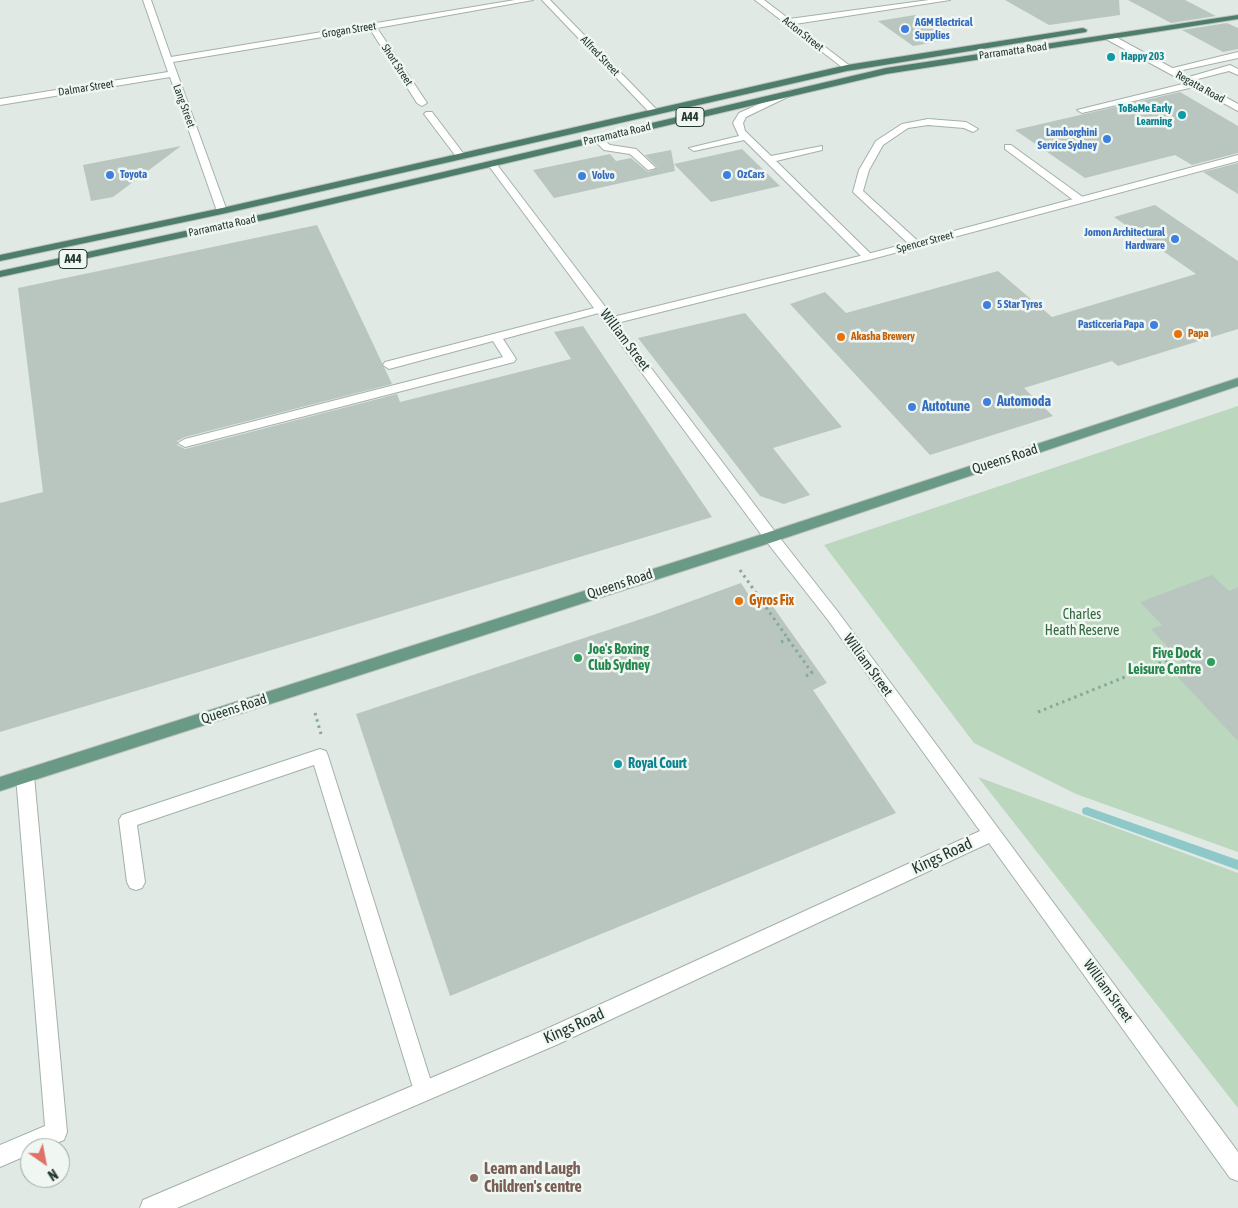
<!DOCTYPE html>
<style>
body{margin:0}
#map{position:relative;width:1238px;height:1208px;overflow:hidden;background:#e0e9e4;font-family:"Asap Condensed",sans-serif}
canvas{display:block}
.north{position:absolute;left:20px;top:1138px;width:50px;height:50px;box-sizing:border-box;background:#f0f6f2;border:1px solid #9eaaa4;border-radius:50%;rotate:147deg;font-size:14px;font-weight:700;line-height:20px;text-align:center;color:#23372f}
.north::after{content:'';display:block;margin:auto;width:18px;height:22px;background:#e17166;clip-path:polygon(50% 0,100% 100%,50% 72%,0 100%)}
</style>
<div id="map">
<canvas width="1238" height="1208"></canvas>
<div class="north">N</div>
</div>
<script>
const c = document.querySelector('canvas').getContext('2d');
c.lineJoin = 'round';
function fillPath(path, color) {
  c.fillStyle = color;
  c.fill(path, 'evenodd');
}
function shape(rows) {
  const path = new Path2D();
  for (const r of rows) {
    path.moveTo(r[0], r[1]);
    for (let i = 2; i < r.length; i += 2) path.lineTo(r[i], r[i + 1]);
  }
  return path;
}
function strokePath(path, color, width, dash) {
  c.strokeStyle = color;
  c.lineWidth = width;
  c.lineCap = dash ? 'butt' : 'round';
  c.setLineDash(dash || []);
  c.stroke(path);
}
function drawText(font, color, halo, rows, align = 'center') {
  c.font = font + ' "Asap Condensed",sans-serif';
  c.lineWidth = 5;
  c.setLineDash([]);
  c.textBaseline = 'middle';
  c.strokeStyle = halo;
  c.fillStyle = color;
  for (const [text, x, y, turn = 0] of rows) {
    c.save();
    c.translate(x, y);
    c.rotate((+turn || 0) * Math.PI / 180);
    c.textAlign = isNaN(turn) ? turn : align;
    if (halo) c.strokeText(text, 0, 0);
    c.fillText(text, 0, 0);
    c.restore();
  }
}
fillPath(shape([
 [1238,406,1238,852,1076,794,974,743,824,545],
 [978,777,1238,873,1238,1108]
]), '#bbd8be');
fillPath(shape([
 [1087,807,1238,860,1238,870,1083,814,1082,811,1083,808,1087,807]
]), '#8ec8c8');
fillPath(shape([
 [1005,0,1119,0,1120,15,1049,25],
 [1128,0,1185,0,1216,16,1171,23],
 [915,15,953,39,913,46,878,21],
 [1227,23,1238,28,1238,49,1223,52,1182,30],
 [1180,92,1238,126,1238,153,1192,165,1175,155,1085,178,1015,130],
 [181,146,113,197,91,201,83,165],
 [742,149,780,186,711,202,674,164],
 [671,150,675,171,554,198,533,170,610,154,616,161,631,158,648,172,658,168,645,155],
 [1238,163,1238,194,1203,172],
 [1155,205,1238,261,1238,329,1118,366,1112,361,1024,388,1053,416,930,455,790,304,825,292,846,313,998,271,1052,317,1196,274,1114,217],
 [317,225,392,384,185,437,177,441,177,445,185,449,397,394,400,402,571,359,554,332,583,326,712,517,0,732,0,503,43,492,18,288],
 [745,313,842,427,773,448,810,495,784,504,760,496,638,338],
 [1212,575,1229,591,1238,587,1238,741,1175,674,1189,669,1151,629,1162,625,1140,602],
 [741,583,756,606,769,601,827,683,813,690,896,813,450,996,356,714,653,615]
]), '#b9c6bf');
const service = shape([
 [1238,52,1238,58,1169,73,1165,70,1238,52],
 [1230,65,1238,69,1238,75,1229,71,1186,82,1182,79,1230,65],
 [1195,81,1199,84,1198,86,1082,113,1077,110,1195,81],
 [791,90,798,92,746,117,743,123,745,131,771,156,822,146,822,150,776,161,872,255,872,259,864,259,744,140,694,151,689,148,739,136,733,123,739,113,791,90],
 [928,119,966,122,978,129,973,132,964,128,928,125,908,128,883,145,869,170,863,191,919,242,920,244,915,247,911,246,853,192,859,170,876,141,902,124,928,119],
 [598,136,610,145,636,149,656,168,648,170,630,154,604,150,593,139,598,136],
 [1005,145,1011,145,1084,198,1084,202,1076,202,1005,149,1005,145],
 [602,306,608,309,606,311,503,339,516,359,514,362,185,447,178,443,185,439,503,357,493,341,389,369,383,365,385,362,602,306],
 [320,749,326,751,328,756,434,1091,431,1098,424,1101,417,1098,414,1091,314,765,137,825,145,882,142,888,136,890,130,888,127,882,119,820,122,815,320,749],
 [25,769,31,771,34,776,67,1132,64,1140,44,1148,30,1148,30,1154,0,1167,0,1145,45,1126,16,776,19,771,25,769]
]);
const minor = shape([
 [143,0,151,0,171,57,515,0,533,0,377,28,427,103,422,106,417,103,370,29,173,62,227,211,222,214,217,211,170,77,0,105,0,99,168,72,143,0],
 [542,0,550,0,657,110,657,114,651,114,542,0],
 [755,0,764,0,789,19,929,0,950,0,795,24,850,66,850,70,847,71,755,0],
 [426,112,432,112,466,157,464,159,458,159,424,114,426,112],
 [1238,155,1238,161,872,259,617,323,776,533,838,612,1238,1152,1238,1181,1230,1178,989,843,556,1045,177,1208,140,1208,143,1200,542,1031,980,831,828,620,766,541,489,166,489,162,495,162,613,317,864,255,1238,155]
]);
const tertiary = shape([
 [1106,35,1112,35,1238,104,1238,111,1106,39,1106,35]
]);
const primary = shape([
 [1238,378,1238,386,776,541,0,791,0,777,766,533,1238,378]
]);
const trunk = shape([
 [1238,15,1238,19,886,74,273,218,0,277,0,271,273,212,886,68,1238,15],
 [1083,28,1087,30,1086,32,847,71,222,214,0,261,0,255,222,208,847,65,1083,28]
]);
strokePath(service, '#a4b0aa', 2);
strokePath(minor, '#a4b0aa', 2);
strokePath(tertiary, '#a4b0aa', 2);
strokePath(primary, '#bdc3c1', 2);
strokePath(trunk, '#bdc3c1', 2);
strokePath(shape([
 [740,570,812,673,804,677],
 [781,642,789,639],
 [1038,712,1177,656],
 [315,713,321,734]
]), '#84a998', 3, [2.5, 4]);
fillPath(service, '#fff');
fillPath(minor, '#fff');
fillPath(tertiary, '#fff');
fillPath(primary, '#6a9a86');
fillPath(trunk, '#4e7d6a');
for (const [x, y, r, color] of [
 [905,29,5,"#3f7fe0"],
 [1111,57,5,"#0f9aa8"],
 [1182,115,5,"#0f9aa8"],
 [1107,139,5,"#3f7fe0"],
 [110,175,5,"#3f7fe0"],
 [727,175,5,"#3f7fe0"],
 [582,176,5,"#3f7fe0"],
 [1175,239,5,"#3f7fe0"],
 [987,305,5,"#3f7fe0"],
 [1154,325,5,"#3f7fe0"],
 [1178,334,5,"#e8710a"],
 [841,337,5,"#e8710a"],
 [987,402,5,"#3f7fe0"],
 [912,407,5,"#3f7fe0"],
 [739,601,5,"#e8710a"],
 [578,658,5,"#2e9e5b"],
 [1211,662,5,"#2e9e5b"],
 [618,764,5,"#0f9aa8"],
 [474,1178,5,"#8d6e63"]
]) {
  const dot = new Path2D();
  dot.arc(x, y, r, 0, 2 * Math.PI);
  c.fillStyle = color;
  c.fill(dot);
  strokePath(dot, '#f0f6f2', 2);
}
drawText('bold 11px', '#366cbe', '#f0f6f2', [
 ["AGM Electrical",915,23],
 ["Supplies",915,36],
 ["Lamborghini",1097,133,"right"],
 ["Service Sydney",1097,146,"right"],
 ["Toyota",120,175],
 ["OzCars",737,175],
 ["Volvo",592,176],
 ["Jomon Architectural",1165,233,"right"],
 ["Hardware",1165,246,"right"],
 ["5 Star Tyres",997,305],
 ["Pasticceria Papa",1144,325,"right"]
], 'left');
drawText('11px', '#23372f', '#f0f6f2', [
 ["Grogan Street",349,30,-9],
 ["Acton Street",803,34,38],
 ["Parramatta Road",1013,51,-8],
 ["Alfred Street",600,56,46],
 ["Short Street",397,65,57],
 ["Regatta Road",1200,87,29],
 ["Dalmar Street",86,88,-9],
 ["Lang Street",184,106,70],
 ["Parramatta Road",617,134,-13],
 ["Parramatta Road",222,226,-12],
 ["Spencer Street",925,242,-15]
]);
drawText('bold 11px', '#0d838f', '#f0f6f2', [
 ["Happy 203",1121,57],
 ["ToBeMe Early",1172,109,"right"],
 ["Learning",1172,122,"right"]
], 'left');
drawText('bold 11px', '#c56008', '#f0f6f2', [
 ["Papa",1188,334],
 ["Akasha Brewery",851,337]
], 'left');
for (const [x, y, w] of [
 [690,117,28],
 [73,259,28]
]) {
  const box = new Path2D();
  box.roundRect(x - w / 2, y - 9.5, w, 19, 4);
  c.fillStyle = '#f0f6f2';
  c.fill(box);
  strokePath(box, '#23372f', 1);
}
drawText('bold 12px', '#23372f', null, [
 ["A44",690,117],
 ["A44",73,259]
]);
drawText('14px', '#23372f', '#f0f6f2', [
 ["William Street",625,340,53],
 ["Queens Road",1005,459,-18],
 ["Queens Road",620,584,-18],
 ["William Street",868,665,54],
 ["Queens Road",234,709,-18],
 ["William Street",1108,991,54]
]);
drawText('bold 14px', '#366cbe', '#f0f6f2', [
 ["Automoda",997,402],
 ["Autotune",922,407]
], 'left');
drawText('bold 14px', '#c56008', '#f0f6f2', [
 ["Gyros Fix",749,601]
], 'left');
drawText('14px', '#32693f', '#f0f6f2', [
 ["Charles",1082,615],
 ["Heath Reserve",1082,631]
]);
drawText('bold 14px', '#27864d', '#f0f6f2', [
 ["Joe's Boxing",588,650],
 ["Club Sydney",588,666],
 ["Five Dock",1201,654,"right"],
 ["Leisure Centre",1201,670,"right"]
], 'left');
drawText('bold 14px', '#0d838f', '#f0f6f2', [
 ["Royal Court",628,764]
], 'left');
drawText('16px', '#23372f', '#f0f6f2', [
 ["Kings Road",942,856,-25],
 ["Kings Road",574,1026,-24]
]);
drawText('bold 16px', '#785e54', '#f0f6f2', [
 ["Learn and Laugh",484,1169],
 ["Children's centre",484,1187]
], 'left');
</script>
